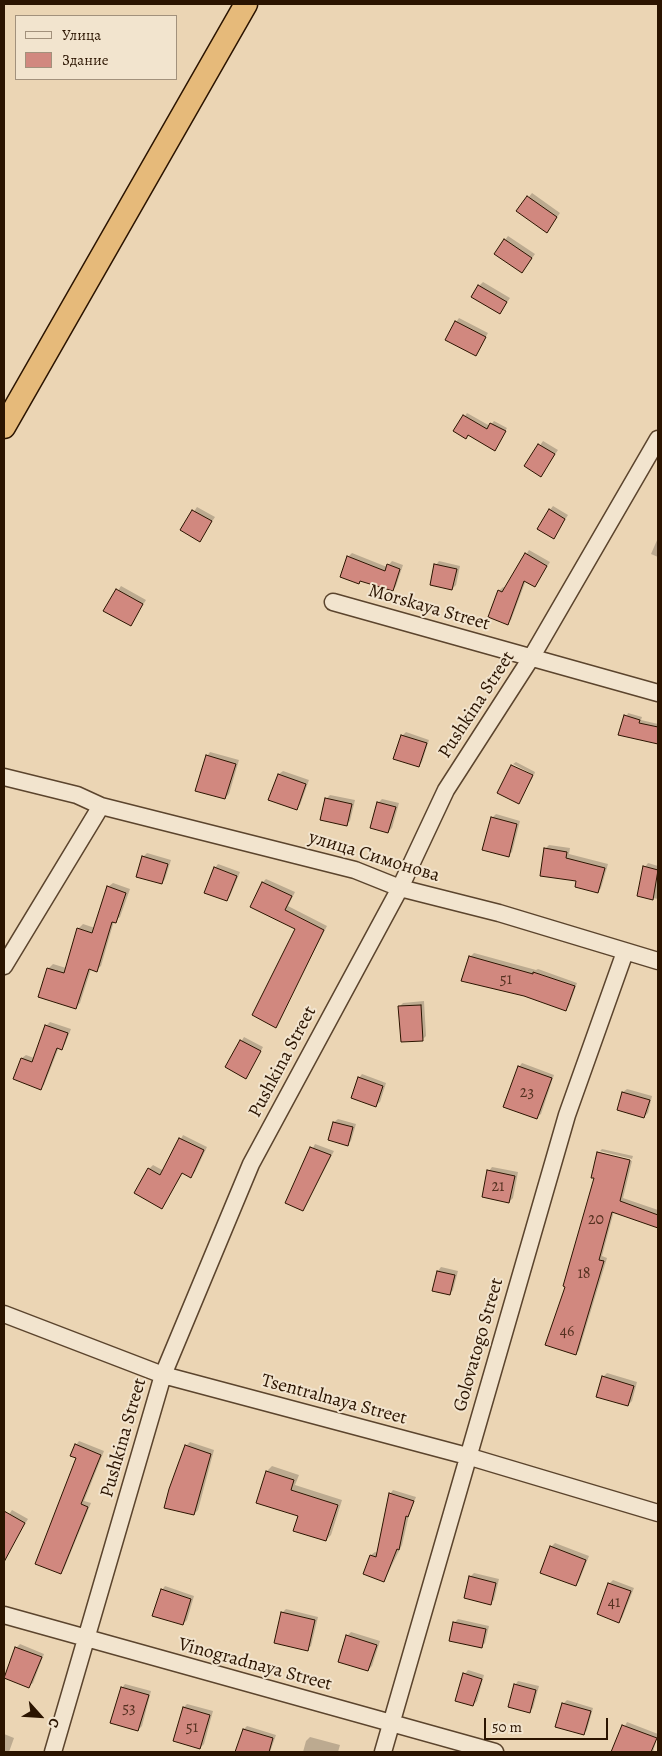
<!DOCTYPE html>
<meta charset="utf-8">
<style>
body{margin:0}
#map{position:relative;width:662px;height:1756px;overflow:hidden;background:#ebd5b4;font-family:Alegreya,serif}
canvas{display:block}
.frame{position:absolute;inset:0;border:5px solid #2b1400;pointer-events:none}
.legend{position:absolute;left:15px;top:15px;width:162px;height:65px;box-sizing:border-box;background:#f2e4ce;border:1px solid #a2917c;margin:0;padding:6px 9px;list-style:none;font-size:15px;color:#2b1400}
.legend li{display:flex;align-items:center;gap:10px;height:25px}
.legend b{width:25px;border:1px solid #a2917c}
.north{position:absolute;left:15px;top:1691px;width:50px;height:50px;-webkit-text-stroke:4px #f2e4ce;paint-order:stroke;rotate:116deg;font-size:14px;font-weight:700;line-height:20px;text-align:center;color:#2b1400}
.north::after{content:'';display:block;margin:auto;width:18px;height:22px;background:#2b1400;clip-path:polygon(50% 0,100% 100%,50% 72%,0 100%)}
.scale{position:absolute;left:484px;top:1718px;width:124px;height:22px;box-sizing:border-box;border:2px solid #2b1400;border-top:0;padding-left:6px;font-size:15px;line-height:18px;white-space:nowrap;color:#2b1400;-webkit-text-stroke:4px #f2e4ce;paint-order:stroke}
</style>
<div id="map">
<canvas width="662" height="1756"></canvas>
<div class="frame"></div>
<ul class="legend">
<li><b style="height:6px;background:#f2e4ce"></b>Улица</li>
<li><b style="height:14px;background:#d1887f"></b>Здание</li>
</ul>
<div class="north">С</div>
<div class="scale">50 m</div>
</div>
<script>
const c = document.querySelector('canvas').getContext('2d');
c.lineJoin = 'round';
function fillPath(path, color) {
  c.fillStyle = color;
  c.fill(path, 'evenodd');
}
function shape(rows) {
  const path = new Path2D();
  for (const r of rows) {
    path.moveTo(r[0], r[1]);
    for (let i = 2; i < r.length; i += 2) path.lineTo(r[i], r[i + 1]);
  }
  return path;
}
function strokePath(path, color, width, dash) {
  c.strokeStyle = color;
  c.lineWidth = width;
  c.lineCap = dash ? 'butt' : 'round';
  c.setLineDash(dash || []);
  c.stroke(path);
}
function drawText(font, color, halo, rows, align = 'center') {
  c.font = font + ' Alegreya,serif';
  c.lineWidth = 4;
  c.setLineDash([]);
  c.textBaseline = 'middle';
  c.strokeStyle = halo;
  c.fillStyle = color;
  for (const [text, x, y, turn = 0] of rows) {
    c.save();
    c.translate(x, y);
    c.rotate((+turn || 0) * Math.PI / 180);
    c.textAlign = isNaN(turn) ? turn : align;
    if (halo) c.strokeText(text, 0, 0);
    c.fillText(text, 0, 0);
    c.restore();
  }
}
fillPath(shape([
 [532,193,560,213,550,227,518,211],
 [508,236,535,254,526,267,505,240],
 [483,282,510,298,500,313,479,286],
 [459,318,488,333,476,354,456,322],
 [467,413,490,426,494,421,507,428,495,449,468,434,455,431],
 [543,441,558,450,544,471,526,466],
 [553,506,568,515,554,537,550,510],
 [197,507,215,517,199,541,182,530],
 [658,538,658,557,651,554],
 [529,550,550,562,535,586,526,580,511,620,507,623,499,591,503,587,505,588],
 [352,553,387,567,392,561,403,565,396,586,393,590,361,580,358,583,348,557],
 [439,561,460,566,456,585,452,589,436,565],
 [121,586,146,600,130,625,105,611],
 [628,713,642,717,641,720,658,724,658,743,620,734],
 [406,732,429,740,422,762,419,766,402,736],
 [210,752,239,760,229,794,225,798,207,756],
 [516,762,535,772,534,775,513,764],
 [512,766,533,777,519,802],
 [283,771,309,780,300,805,296,808,270,799,279,774],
 [330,795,355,800,350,821,347,824,326,799],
 [382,799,399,803,392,828,388,832,379,802],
 [496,814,520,821,512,852,508,855,492,818],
 [549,845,570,848,569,854,608,864,601,888,598,892,578,880,545,849],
 [147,853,171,860,165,879,162,883,143,857],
 [648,863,658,866,658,899,638,895,645,867],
 [218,864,240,872,230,896,227,900,215,868],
 [266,879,295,892,288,906,327,926,275,1027,297,928,263,882],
 [113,883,130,889,120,917,114,921,101,966,96,970,91,969,80,1003,76,1007,49,968,53,964,66,968,78,929,83,924,95,928,108,887],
 [474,953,536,970,538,969,577,983,569,1006,566,1009,470,957],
 [424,1001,426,1036,422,1040,400,1006,403,1003],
 [50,1022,71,1029,65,1044,62,1048,59,1047,44,1085,40,1088,15,1078,22,1058,26,1055,34,1058,46,1026],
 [244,1037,263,1047,249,1073,226,1067],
 [522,1063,554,1075,541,1114,537,1117,519,1067],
 [362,1074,386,1083,380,1102,376,1105,359,1078],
 [627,1089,652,1096,648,1113,644,1117,623,1092],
 [338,1119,356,1124,351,1141,347,1144,334,1122],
 [183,1135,207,1147,195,1172,191,1176,183,1172,162,1207,149,1169,153,1165,164,1171],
 [315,1144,334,1151,303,1210,286,1202],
 [602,1149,633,1156,632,1159,600,1151],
 [599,1152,632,1161,623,1198,658,1210,658,1226,614,1211,602,1256,607,1258,579,1350,575,1354,567,1286,595,1177,593,1177],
 [492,1167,518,1172,513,1198,509,1202,489,1171],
 [441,1267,458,1271,453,1290,450,1294,438,1271],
 [607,1373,637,1382,632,1401,628,1405,603,1377],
 [79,1441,104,1451,84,1501,91,1503,64,1569,60,1573,78,1458,76,1445],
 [190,1442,214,1450,198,1510,194,1514,186,1446],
 [272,1466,299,1475,295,1485,342,1500,331,1535,326,1540,300,1515,257,1502,267,1471],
 [393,1490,416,1497,409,1515,402,1545,384,1581,364,1574,371,1555,375,1552,378,1553,390,1494],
 [12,1510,28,1519,9,1549,4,1546,4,1522],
 [555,1543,589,1556,579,1581,576,1585,551,1547],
 [474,1573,499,1579,494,1600,490,1603,470,1577],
 [613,1580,634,1588,622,1618,618,1621,609,1584],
 [165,1586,194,1596,187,1620,183,1624,162,1590],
 [286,1609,318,1617,311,1646,307,1649,282,1613],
 [458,1619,489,1626,485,1643,481,1647,454,1623],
 [351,1632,380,1641,372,1666,368,1670,347,1636],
 [20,1644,44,1654,33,1683,29,1686,16,1648],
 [468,1670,484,1675,477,1701,473,1705,465,1674],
 [518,1681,539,1686,533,1708,529,1712,515,1685],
 [125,1684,151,1691,142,1726,138,1730,122,1688],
 [567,1700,593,1708,587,1730,583,1734,563,1704],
 [187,1704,213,1711,204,1744,200,1748,184,1707],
 [627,1722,658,1734,653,1752,619,1752,613,1750],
 [247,1726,276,1735,270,1752,237,1752,244,1729],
 [4,1734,14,1738,9,1752,4,1752],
 [310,1737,340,1745,338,1752,303,1752,306,1741]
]), '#0003');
const building = shape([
 [527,196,557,217,547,233,516,211,527,196],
 [504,239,532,258,522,273,494,254,504,239],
 [478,285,507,302,500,314,471,297,478,285],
 [455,321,486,337,476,356,445,340,455,321],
 [463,415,487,429,490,423,506,431,495,451,468,435,466,439,453,431,463,415],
 [538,444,555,454,541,477,524,466,538,444],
 [549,509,565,519,554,539,537,529,549,509],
 [192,510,212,521,200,542,180,530,192,510],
 [525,553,547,566,535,587,524,581,508,625,488,617,498,590,502,592,525,553],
 [347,556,385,571,387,564,400,569,393,591,360,581,359,584,340,577,347,556],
 [434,564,457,569,452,590,430,585,434,564],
 [116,589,143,604,131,626,103,611,116,589],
 [624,715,640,720,639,723,658,727,658,744,618,735,624,715],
 [401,735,427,743,419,767,393,759,401,735],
 [206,755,236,764,225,799,195,791,206,755],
 [511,765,533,775,519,804,497,793,511,765],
 [278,774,306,784,297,810,268,800,278,774],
 [325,798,352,804,347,826,320,820,325,798],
 [377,802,396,807,388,833,370,828,377,802],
 [491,817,517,824,509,857,482,850,491,817],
 [544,848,567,852,566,858,605,868,598,893,575,887,576,881,540,876,544,848],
 [142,856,168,864,162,884,136,877,142,856],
 [643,866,658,870,653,900,637,896,643,866],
 [214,867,237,876,227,901,204,893,214,867],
 [262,882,292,896,285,910,324,930,276,1028,252,1015,295,929,250,907,262,882],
 [107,886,126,893,116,923,112,922,97,972,89,969,76,1009,38,997,47,968,64,973,77,928,92,933,107,886],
 [469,956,533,974,533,972,575,986,566,1011,524,996,461,981,469,956],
 [421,1005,423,1041,401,1042,398,1006,421,1005],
 [45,1025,68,1033,62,1050,57,1048,41,1090,13,1079,21,1058,32,1062,45,1025],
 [240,1040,261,1051,246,1079,225,1067,240,1040],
 [518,1066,552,1078,537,1119,503,1107,518,1066],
 [358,1077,383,1086,376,1107,351,1098,358,1077],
 [622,1092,650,1100,644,1118,617,1110,622,1092],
 [333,1122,353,1127,348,1146,328,1140,333,1122],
 [179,1138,204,1150,191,1178,182,1173,162,1209,134,1193,148,1168,160,1175,179,1138],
 [310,1147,331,1155,303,1211,285,1203,310,1147],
 [597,1152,630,1160,620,1201,658,1215,658,1228,612,1212,599,1260,604,1261,576,1355,545,1345,565,1287,563,1286,594,1178,591,1178,597,1152],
 [487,1170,515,1176,509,1203,482,1197,487,1170],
 [437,1271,455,1275,450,1295,432,1291,437,1271],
 [602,1376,634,1386,628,1406,596,1397,602,1376],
 [75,1444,101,1455,81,1504,88,1507,61,1574,35,1564,76,1458,70,1456,75,1444],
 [185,1445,211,1454,194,1515,164,1508,169,1489,185,1445],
 [266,1471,294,1480,291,1490,338,1505,326,1541,293,1531,298,1516,256,1503,266,1471],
 [389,1493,414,1501,408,1517,406,1516,399,1550,397,1549,384,1582,363,1574,370,1555,376,1557,389,1493],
 [4,1511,25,1523,4,1562,4,1511],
 [550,1546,586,1560,576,1586,540,1573,550,1546],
 [469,1576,496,1583,491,1605,464,1598,469,1576],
 [608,1583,631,1591,619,1623,597,1614,608,1583],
 [161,1589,191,1599,183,1625,152,1616,161,1589],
 [281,1612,315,1620,308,1651,274,1643,281,1612],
 [453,1622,486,1629,482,1648,449,1641,453,1622],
 [346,1635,377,1645,368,1671,338,1662,346,1635],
 [15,1647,42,1657,29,1688,4,1678,15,1647],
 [463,1673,482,1679,473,1706,455,1701,463,1673],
 [514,1684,536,1690,530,1713,508,1707,514,1684],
 [121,1687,149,1695,138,1731,110,1723,121,1687],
 [562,1703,591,1711,584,1735,555,1727,562,1703],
 [183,1707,210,1715,200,1749,173,1741,183,1707],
 [622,1725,657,1738,651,1752,611,1752,622,1725],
 [243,1729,273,1738,269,1752,235,1752,243,1729]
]);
fillPath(building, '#d1887f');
strokePath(building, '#2b1400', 1);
const minor = shape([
 [333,602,658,693],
 [4,777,77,795,101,806,355,870,400,888,499,913,658,961],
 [4,966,101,806],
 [4,1314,163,1375,467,1456,658,1513],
 [4,1615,495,1752],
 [53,1752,163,1375,251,1164,400,888,446,790,531,658,658,439],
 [383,1752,567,1115,625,952]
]);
const highway = shape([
 [4,427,246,4]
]);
strokePath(minor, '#5b442d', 19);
strokePath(highway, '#2b1400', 25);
strokePath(minor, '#f2e4ce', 16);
strokePath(highway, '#e6ba7a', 22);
drawText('16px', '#543120', null, [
 ["51",506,980],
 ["23",527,1093],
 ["21",498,1187],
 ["20",596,1220],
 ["18",584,1274],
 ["46",567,1332],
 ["41",614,1603],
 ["53",129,1709],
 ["51",192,1728]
]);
drawText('19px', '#2b1400', '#f2e4ce', [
 ["Morskaya Street",429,608,16],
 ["Pushkina Street",477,705,-57],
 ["улица Симонова",374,857,17],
 ["Pushkina Street",283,1062,-62],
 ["Golovatogo Street",479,1345,-74],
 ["Tsentralnaya Street",334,1400,15],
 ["Pushkina Street",124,1438,-74],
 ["Vinogradnaya Street",255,1665,15]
]);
</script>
